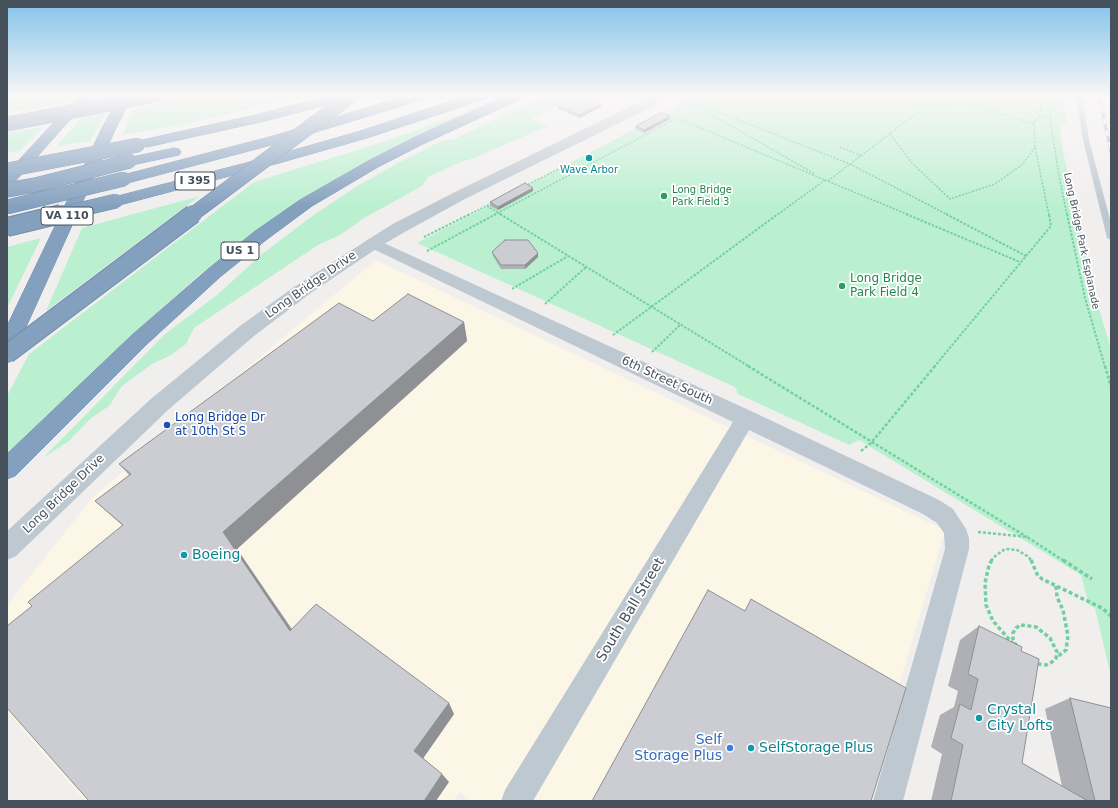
<!DOCTYPE html>
<style>
body{margin:0}
#map{position:relative;width:1118px;height:808px;overflow:hidden;background:#f1eeee;font-family:"DejaVu Sans",sans-serif}
canvas{display:block}
.frame{position:absolute;inset:0;border:8px solid #46515c;pointer-events:none}
</style>
<div id="map">
<canvas width="1118" height="808"></canvas>
<div class="frame"></div>
</div>
<script>
const c = document.querySelector('canvas').getContext('2d');
c.lineJoin = 'round';
function fillPath(path, color) {
  c.fillStyle = color;
  c.fill(path, 'evenodd');
}
function shape(rows) {
  const path = new Path2D();
  for (const r of rows) {
    path.moveTo(r[0], r[1]);
    for (let i = 2; i < r.length; i += 2) path.lineTo(r[i], r[i + 1]);
  }
  return path;
}
function strokePath(path, color, width, dash) {
  c.strokeStyle = color;
  c.lineWidth = width;
  c.lineCap = dash ? 'butt' : 'round';
  c.setLineDash(dash || []);
  c.stroke(path);
}
function drawText(font, color, halo, rows, align = 'center') {
  c.font = font + ' "DejaVu Sans",sans-serif';
  c.lineWidth = 3.5;
  c.setLineDash([]);
  c.textBaseline = 'middle';
  c.strokeStyle = halo;
  c.fillStyle = color;
  for (const [text, x, y, turn = 0] of rows) {
    c.save();
    c.translate(x, y);
    c.rotate((+turn || 0) * Math.PI / 180);
    c.textAlign = isNaN(turn) ? turn : align;
    if (halo) c.strokeText(text, 0, 0);
    c.fillText(text, 0, 0);
    c.restore();
  }
}
fillPath(shape([
 [376,260,945,530,865,801,471,801,460,792,454,801,85,801,7,712,7,605,94,496]
]), '#fcf6e6');
fillPath(shape([
 [7,95,72,95,65,103,7,113],
 [187,95,307,95,186,124,122,135,135,108],
 [545,95,581,95,531,118,548,126,474,158,461,162,428,177,422,186,364,218,340,235,318,245,194,328,186,344,171,355,152,364,122,386,109,406,90,419,69,441,44,457,165,334,217,295,262,254,311,217,354,188,398,163,441,141,455,139],
 [700,95,1063,95,1066,124,1060,123,1061,141,1075,209,1097,302,1111,349,1111,677,1095,608,1089,605,1081,575,859,440,849,445,738,394,735,387,417,243],
 [106,113,90,141,57,146,82,117],
 [460,114,462,116,400,144,360,165,301,200,251,235,199,275,150,319,7,455,7,396,29,354,254,182,386,141],
 [43,127,20,151,7,153,7,133],
 [200,196,46,311,82,228],
 [41,238,7,308,7,247]
]), '#baf0d0');
const motorway = shape([
 [79,95,92,95,12,185,7,187,7,173,79,95],
 [120,95,133,95,116,128,17,347,14,352,7,354,7,326,102,128,120,95],
 [332,95,354,95,353,98,265,121,147,147,142,146,140,143,142,140,259,114,332,95],
 [408,95,429,95,428,98,283,142,124,184,119,182,116,179,119,176,273,136,408,95],
 [469,95,489,95,488,98,367,138,279,163,116,206,110,204,108,201,110,198,269,157,357,132,469,95],
 [507,95,524,95,523,98,423,144,378,167,312,206,266,240,220,277,146,345,15,476,7,479,7,454,132,335,208,269,254,232,300,200,368,161,413,138,507,95],
 [174,148,179,149,181,152,179,155,132,165,127,164,125,161,127,158,174,148]
]);
strokePath(motorway, '#6f8baa', 1);
strokePath(shape([
 [942,95,1034,124],
 [1052,95,1050,118,1059,176,1067,215],
 [688,101,815,174],
 [690,101,850,164,925,107,889,95],
 [679,105,697,95],
 [925,107,964,103],
 [926,107,944,96],
 [1040,116,1041,95],
 [890,134,912,163,950,199,995,184,1023,164,1035,147],
 [840,147,862,156],
 [825,180,909,215],
 [828,181,850,164,948,215],
 [525,186,562,167],
 [487,206,502,215],
 [468,215,492,203],
 [494,215,677,118,825,180,777,215],
 [1049,215,1035,147,1034,122,1040,116,1050,118]
]), '#72cfa2', 1.5, [2, 1.5]);
strokePath(shape([
 [500,214,750,367],
 [906,214,1020,262],
 [946,214,1026,256],
 [1067,214,1085,298,1105,367],
 [424,237,470,214],
 [427,251,496,214],
 [512,289,568,256],
 [545,304,586,267],
 [613,335,778,214],
 [652,352,680,325],
 [934,367,1051,226,1049,214]
]), '#72cfa2', 2, [2.5, 1.5]);
strokePath(shape([
 [748,366,1027,537],
 [1105,366,1111,387],
 [861,451,871,443,935,366],
 [978,532,1027,537,1064,561],
 [991,561,994,557,1005,549,1017,550,1029,557,1031,561]
]), '#72cfa2', 2.5, [3, 2]);
strokePath(shape([
 [992,560,989,565,985,583,986,605,993,621,1013,644],
 [1031,560,1037,574,1042,579,1102,608,1111,616],
 [1063,560,1092,579],
 [1056,586,1057,597,1063,610,1068,636,1066,650,1056,658],
 [1021,625,1036,627,1050,638,1057,652,1056,658,1052,662,1046,665,1038,664,1022,655,1013,640,1013,633,1016,628,1021,625]
]), '#72cfa2', 3.5, [4, 2.5]);
fillPath(shape([
 [1076,95,1082,95,1089,140,1111,223,1111,240,1107,238,1083,140,1076,95]
]), '#bec8d1');
fillPath(shape([
 [373,238,753,412,939,500,953,509,966,529,969,538,969,549,903,801,873,801,945,549,944,533,937,523,923,514,749,430,533,801,501,801,505,790,733,422,367,246,365,243,367,240,373,238]
]), '#bec8d1');
fillPath(shape([
 [654,95,671,95,670,98,463,200,403,233,379,247,308,295,254,336,168,410,16,556,7,560,7,531,152,398,240,326,294,287,391,225,451,194,654,95]
]), '#bec8d1');
fillPath(motorway, '#84a0bf');
const rail = shape([
 [1099,95,1111,152],
 [1109,95,1111,111]
]);
strokePath(rail, '#b0b3b9', 3);
strokePath(rail, '#fff', 2, [6]);
const motorwayBridgeFar1 = shape([
 [8,124,155,95],
 [7,170,138,145],
 [7,190,35,185,130,161],
 [7,207,124,179],
 [57,215,116,201],
 [192,215,352,95]
]);
const motorwayBridge = shape([
 [7,227,61,214],
 [7,354,193,214]
]);
strokePath(motorwayBridgeFar1, '#6f8baa', 15, []);
strokePath(motorwayBridge, '#6f8baa', 20, []);
strokePath(motorwayBridgeFar1, '#84a0bf', 14);
strokePath(motorwayBridge, '#84a0bf', 18);
fillPath(shape([
 [585,102,601,107,579,118,558,109,558,106],
 [670,119,644,133,635,129,636,126],
 [533,188,533,191,498,210,490,206,490,202],
 [492,252,538,253,538,257,525,269,501,269,493,256],
 [464,322,467,341,237,549,292,629,454,714,423,758,449,782,32,606,123,526,95,501,129,475,119,464],
 [979,626,1021,651,1022,763,1062,786,1045,709,1070,698,1111,801,931,801,942,754,931,747,940,715,954,707,958,691,948,686,960,640]
]), '#afb0b5');
fillPath(shape([
 [601,104,601,107,579,118,579,115],
 [670,116,670,119,644,133,644,130],
 [533,188,533,191,498,210,498,207],
 [538,253,538,257,525,269,525,265],
 [464,322,467,341,237,549,302,645,290,631,223,532],
 [449,703,454,714,422,760,414,751],
 [442,774,449,782,436,801,424,801]
]), '#8e9094');
const building = shape([
 [575,98,585,102,591,99,601,104,579,115,558,106,575,98],
 [662,112,670,116,644,130,636,126,662,112],
 [525,183,533,188,498,207,490,202,525,183],
 [505,240,528,240,538,253,525,265,501,265,492,252,505,240],
 [408,294,464,322,223,532,290,631,316,604,449,703,414,751,442,774,424,801,89,801,7,708,7,626,32,606,28,602,123,525,95,501,131,474,119,464,339,303,373,321,408,294],
 [708,590,745,611,751,599,906,688,871,801,592,801,708,590],
 [979,626,1022,647,1021,651,1039,659,1022,763,1088,801,951,801,963,745,951,738,960,704,971,710,978,679,968,674,979,626],
 [1070,698,1111,708,1111,801,1095,801,1070,698]
]);
fillPath(building, '#cbcdd3');
strokePath(building, '#8e9094', 1);
const sky = c.createLinearGradient(0, 0, 0, 208);
sky.addColorStop(0, '#81c2ea');
sky.addColorStop(0.46, '#f9f7f7');
sky.addColorStop(1, '#f9f7f700');
c.fillStyle = sky;
c.fillRect(0, 0, 1118, 208);
for (const [x, y, r, color] of [
 [589,158,4,"#0f9aa8"],
 [664,196,4,"#2e9e5b"],
 [842,286,4,"#2e9e5b"],
 [167,425,4,"#1a4fb4"],
 [184,555,4,"#0f9aa8"],
 [979,718,4,"#0f9aa8"],
 [730,748,4,"#3f7fe0"],
 [751,748,4,"#0f9aa8"]
]) {
  const dot = new Path2D();
  dot.arc(x, y, r, 0, 2 * Math.PI);
  c.fillStyle = color;
  c.fill(dot);
  strokePath(dot, '#fff', 1.5);
}
drawText('10px', '#0d838f', '#fff', [
 ["Wave Arbor",589,170]
]);
drawText('10px', '#27864d', '#fff', [
 ["Long Bridge",672,190],
 ["Park Field 3",672,202]
], 'left');
drawText('10px', '#46515c', '#fff', [
 ["Long Bridge Park Esplanade",1081,241,78]
]);
for (const [x, y, w] of [
 [195,181,40],
 [67,216,52],
 [240,251,38]
]) {
  const box = new Path2D();
  box.roundRect(x - w / 2, y - 9, w, 18, 3);
  c.fillStyle = '#fff';
  c.fill(box);
  strokePath(box, '#46515c', 1);
}
drawText('bold 11px', '#46515c', null, [
 ["I 395",195,181],
 ["VA 110",67,216],
 ["US 1",240,251]
]);
drawText('12px', '#27864d', '#fff', [
 ["Long Bridge",850,279],
 ["Park Field 4",850,293]
], 'left');
drawText('12px', '#46515c', '#fff', [
 ["Long Bridge Drive",311,285,-35],
 ["6th Street South",667,381,25],
 ["Long Bridge Drive",64,494,-44]
]);
drawText('12px', '#164399', '#fff', [
 ["Long Bridge Dr",175,418],
 ["at 10th St S",175,432]
], 'left');
drawText('14px', '#0d838f', '#fff', [
 ["Boeing",192,555],
 ["Crystal",987,710],
 ["City Lofts",987,726],
 ["SelfStorage Plus",759,748]
], 'left');
drawText('14px', '#46515c', '#fff', [
 ["South Ball Street",631,610,-59]
]);
drawText('14px', '#366cbe', '#fff', [
 ["Self",722,740],
 ["Storage Plus",722,756]
], 'right');
</script>
